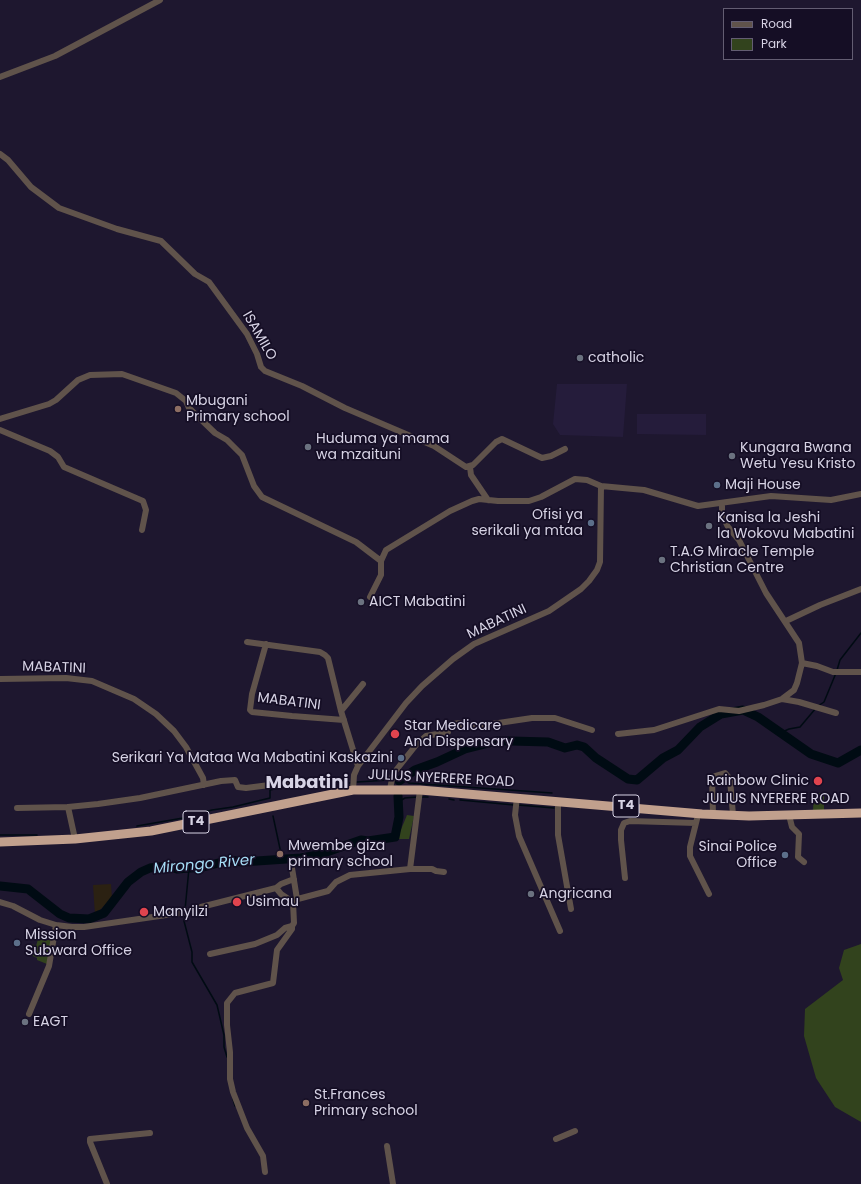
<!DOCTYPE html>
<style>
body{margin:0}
#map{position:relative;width:861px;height:1184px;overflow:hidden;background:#1e172f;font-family:Poppins,sans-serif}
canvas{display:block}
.legend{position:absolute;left:723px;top:8px;width:130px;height:52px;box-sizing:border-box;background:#150e25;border:1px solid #635d72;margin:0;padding:5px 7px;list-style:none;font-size:12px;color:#d7d3e5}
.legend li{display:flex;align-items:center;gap:8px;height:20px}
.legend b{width:20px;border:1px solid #635d72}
</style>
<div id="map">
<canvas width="861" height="1184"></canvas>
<ul class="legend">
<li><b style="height:5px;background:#60534b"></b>Road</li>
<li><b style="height:11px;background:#32431d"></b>Park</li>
</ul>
</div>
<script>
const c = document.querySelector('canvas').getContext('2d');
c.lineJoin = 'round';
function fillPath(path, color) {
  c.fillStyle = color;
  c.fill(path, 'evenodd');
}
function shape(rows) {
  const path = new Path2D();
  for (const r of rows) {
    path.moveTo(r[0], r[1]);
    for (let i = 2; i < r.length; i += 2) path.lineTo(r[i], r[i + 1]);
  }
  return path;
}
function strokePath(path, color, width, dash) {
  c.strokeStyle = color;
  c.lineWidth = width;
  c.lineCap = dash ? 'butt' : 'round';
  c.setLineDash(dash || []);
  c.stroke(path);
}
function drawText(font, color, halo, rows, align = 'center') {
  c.font = font + ' Poppins,sans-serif';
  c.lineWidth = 3.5;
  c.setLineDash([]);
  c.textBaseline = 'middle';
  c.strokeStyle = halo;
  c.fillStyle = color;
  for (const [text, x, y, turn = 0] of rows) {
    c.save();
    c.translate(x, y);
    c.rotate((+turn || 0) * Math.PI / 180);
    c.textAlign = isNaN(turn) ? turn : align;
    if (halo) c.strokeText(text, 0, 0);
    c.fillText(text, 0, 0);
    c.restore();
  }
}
fillPath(shape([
 [557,384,627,384,623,437,560,435,553,424],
 [637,414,706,414,706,435,637,434]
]), '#251c3b');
fillPath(shape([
 [111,884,112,898,95,915,93,885]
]), '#2b2112');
fillPath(shape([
 [814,793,824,793,824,810,813,810],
 [407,815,414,816,409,839,397,839],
 [39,936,45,941,53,938,47,964,37,960,37,958,27,953,32,944,36,946],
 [861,944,861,1122,835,1107,816,1078,804,1036,805,1009,843,980,839,968,844,950]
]), '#32431d');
strokePath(shape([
 [837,670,840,660,861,633],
 [818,706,824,702,836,673],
 [780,733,789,729,800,727,816,708],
 [402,779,409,783,552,793],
 [393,780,400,780],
 [357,782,389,780],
 [303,785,307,787,330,782,350,783],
 [422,797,428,797],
 [270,798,270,790,293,785],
 [449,799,454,800],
 [460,800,514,805],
 [398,802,405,798,417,797],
 [518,805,554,808],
 [273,816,282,858],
 [137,826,183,818,212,810,233,807,270,798],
 [0,835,37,835],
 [185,910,189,868],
 [185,916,184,921,192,952,192,962,217,1005,224,1035,224,1047,227,1057],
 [233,1099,235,1106]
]), '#000b13', 1.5);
strokePath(shape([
 [399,781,415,770,437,762,465,749,497,741,511,741,548,742,565,748,577,745,584,747,596,758,628,779,637,780,663,758,678,750,700,727,721,714,743,710,758,717,811,754,838,763,861,750],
 [0,886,28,889,60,914,69,918,89,919,104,913,128,882,141,872,150,868,168,866,177,869,203,867,230,860,242,862,301,858,318,855,361,840,368,841,395,837,399,817,398,796]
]), '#000b13', 9);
strokePath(shape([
 [0,77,55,56,160,0],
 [0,154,8,160,31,187,59,208,117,229,161,241,195,274,209,282,247,334,257,354,261,367,265,371,302,386,345,408,434,446,466,467,473,465,496,442,502,439,542,458,551,456,565,449],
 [0,419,49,404,56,400,78,380,90,375,122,374,176,393,186,401,189,408,215,433,227,440,242,455,254,486,262,497,356,542,381,561,381,575,370,597],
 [0,430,50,451,58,457,64,467,143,501,146,510,142,530],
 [470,467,471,475,488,500],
 [381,561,386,550,450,511,472,501,479,499,498,501,529,501,541,497,575,479,587,480,601,486,644,490,698,506,771,496,831,500,861,494],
 [786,621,820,605,861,589],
 [247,642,320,652,325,655,328,658,341,711,358,766],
 [266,644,252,694,250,710,252,712,292,716,344,720],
 [802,663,817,666,833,672,861,672],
 [0,679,66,678,92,681,134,699,156,714,174,731,186,747,203,778,204,785],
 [782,699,799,702,836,713],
 [341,711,363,684],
 [618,734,654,730,719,709,739,711,764,705,782,699,794,690,797,683,802,663,799,643,766,593,739,540,728,527,722,515,722,504],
 [390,789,393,774,416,745,426,736,448,732,447,725,460,723,465,728,532,718,555,718,592,730],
 [353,790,354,775,358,766,406,703,422,686,453,659,474,644,549,611,581,589,589,581,597,570,600,562,601,486],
 [517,797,515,815,519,836,560,931],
 [558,801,558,835,571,909],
 [68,807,75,839],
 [17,808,68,807,98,804,140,798,221,781,235,780,238,787,246,788,293,782,305,782],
 [713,814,712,779,715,776,725,773,730,779,733,815],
 [789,815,792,827,799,834,798,857,804,862],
 [697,819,690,847,690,856,709,894],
 [292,868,297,899],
 [410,869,420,790],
 [625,878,621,840,621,830,624,823,630,821,696,823],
 [276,888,281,884,294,879],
 [0,902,13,906,40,920,56,925,72,927,84,927,187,912,201,907,276,888,281,894,293,902],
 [210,954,255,944,277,935,285,928,292,926,294,923,293,902,294,900,328,891,336,882,350,875,410,869,432,869,436,871,444,872],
 [29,1014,49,966,56,925],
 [556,1139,575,1131],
 [387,1146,393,1184],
 [265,1172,263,1156,247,1128,233,1092,230,1079,230,1052,227,1025,227,1003,235,993,273,983,277,950,292,929,292,926],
 [107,1184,90,1142,90,1139,150,1133]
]), '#60534b', 6);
strokePath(shape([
 [0,842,75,839,151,831,353,790,420,790,702,814,749,816,861,813]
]), '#c1a08d', 9);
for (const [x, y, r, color] of [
 [580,358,4,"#6b7280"],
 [178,409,4,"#8d6e63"],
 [308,447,4,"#6b7280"],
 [732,456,4,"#6b7280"],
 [717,485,4,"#5c6f8a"],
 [591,523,4,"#5c6f8a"],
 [709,526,4,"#6b7280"],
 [662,560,4,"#6b7280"],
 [361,602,4,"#6b7280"],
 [395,734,5,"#e0444e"],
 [401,758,4,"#5c6f8a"],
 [818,781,5,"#e0444e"],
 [280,854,4,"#8d6e63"],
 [785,855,4,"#5c6f8a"],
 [531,894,4,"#6b7280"],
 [237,902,5,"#e0444e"],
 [144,912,5,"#e0444e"],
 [17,943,4,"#5c6f8a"],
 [25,1022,4,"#6b7280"],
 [306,1103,4,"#8d6e63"]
]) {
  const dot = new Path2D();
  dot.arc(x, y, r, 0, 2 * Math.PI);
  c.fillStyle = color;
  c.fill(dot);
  strokePath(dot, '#150e25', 1.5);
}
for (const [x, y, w] of [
 [626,806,26],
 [196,822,26]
]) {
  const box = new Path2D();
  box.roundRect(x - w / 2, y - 11, w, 22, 3);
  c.fillStyle = '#150e25';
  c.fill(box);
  strokePath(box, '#d7d3e5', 1);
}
drawText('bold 13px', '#d7d3e5', null, [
 ["T4",626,806],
 ["T4",196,822]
]);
drawText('14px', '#d7d3e5', '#150e25', [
 ["ISAMILO",259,336,60],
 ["MABATINI",497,622,-25],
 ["MABATINI",54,668,2],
 ["MABATINI",289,702,7],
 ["JULIUS NYERERE ROAD",441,779,3],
 ["JULIUS NYERERE ROAD",776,799]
]);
drawText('14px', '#d7d3e5', '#150e25', [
 ["catholic",588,358],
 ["Mbugani",186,401],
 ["Primary school",186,417],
 ["Huduma ya mama",316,439],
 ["wa mzaituni",316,455],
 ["Kungara Bwana",740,448],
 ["Wetu Yesu Kristo",740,464],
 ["Maji House",725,485],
 ["Ofisi ya",583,515,"right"],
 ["serikali ya mtaa",583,531,"right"],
 ["Kanisa la Jeshi",717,518],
 ["la Wokovu Mabatini",717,534],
 ["T.A.G Miracle Temple",670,552],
 ["Christian Centre",670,568],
 ["AICT Mabatini",369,602],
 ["Star Medicare",404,726],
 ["And Dispensary",404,742],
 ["Serikari Ya Mataa Wa Mabatini Kaskazini",393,758,"right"],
 ["Rainbow Clinic",809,781,"right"],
 ["Mwembe giza",288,846],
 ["primary school",288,862],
 ["Sinai Police",777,847,"right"],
 ["Office",777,863,"right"],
 ["Angricana",539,894],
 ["Usimau",246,902],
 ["Manyilzi",153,912],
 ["Mission",25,935],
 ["Subward Office",25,951],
 ["EAGT",33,1022],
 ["St.Frances",314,1095],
 ["Primary school",314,1111]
], 'left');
drawText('italic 15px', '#a5dcf5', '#150e25', [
 ["Mirongo River",204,865,-5]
]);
drawText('bold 18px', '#d7d3e5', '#150e25', [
 ["Mabatini",307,783]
]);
</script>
